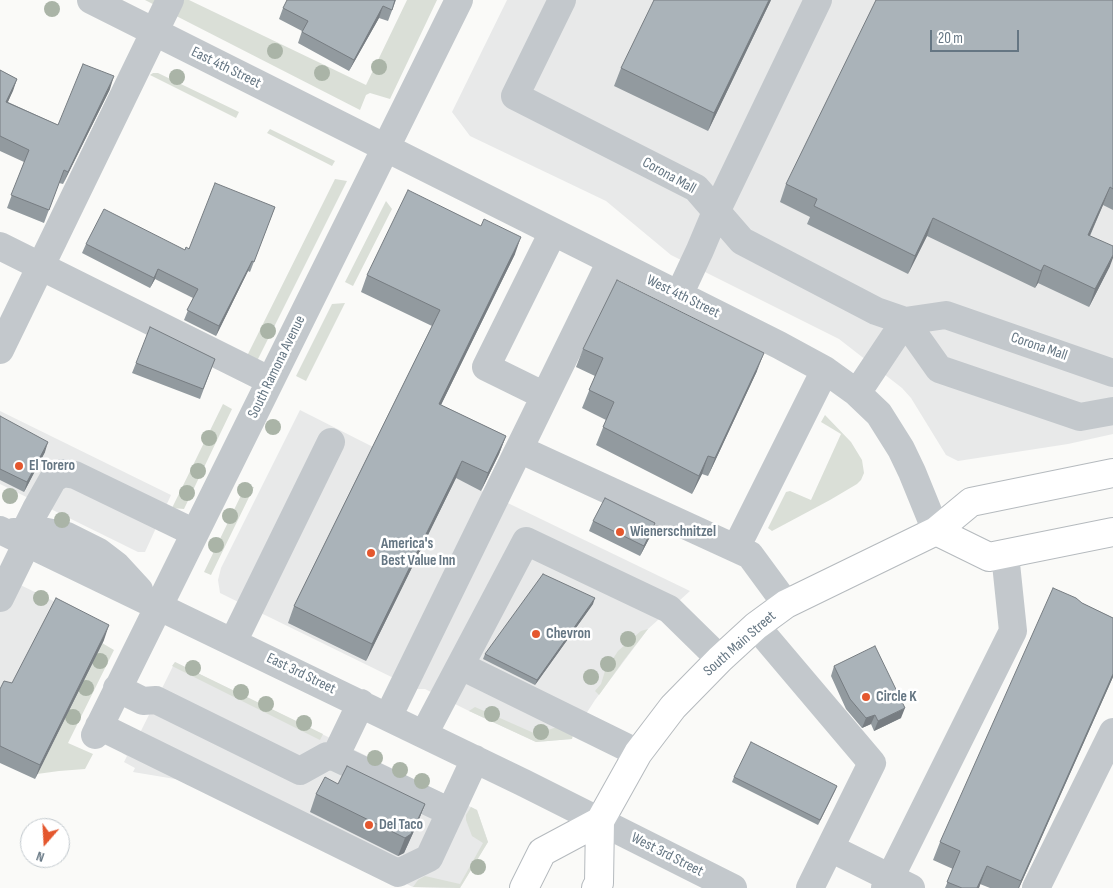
<!DOCTYPE html>
<style>
body{margin:0}
#map{position:relative;width:1113px;height:888px;overflow:hidden;background:#fafaf8;font-family:"Sofia Sans Condensed",sans-serif}
canvas{display:block}
.north{position:absolute;left:20px;top:818px;width:50px;height:50px;box-sizing:border-box;background:#fff;border:1px solid #c1c8cd;border-radius:50%;rotate:199deg;font-size:14px;font-weight:700;line-height:20px;text-align:center;color:#657683}
.north::after{content:'';display:block;margin:auto;width:18px;height:22px;background:#e4572e;clip-path:polygon(50% 0,100% 100%,50% 72%,0 100%)}
.scale{position:absolute;left:930px;top:30px;width:89px;height:22px;box-sizing:border-box;border:2px solid #657683;border-top:0;padding-left:6px;font-size:15px;line-height:18px;white-space:nowrap;color:#657683;-webkit-text-stroke:4px #fff;paint-order:stroke}
</style>
<div id="map">
<canvas width="1113" height="888"></canvas>
<div class="north">N</div>
<div class="scale">20 m</div>
</div>
<script>
const c = document.querySelector('canvas').getContext('2d');
c.lineJoin = 'round';
function fillPath(path, color) {
  c.fillStyle = color;
  c.fill(path, 'evenodd');
}
function shape(rows) {
  const path = new Path2D();
  for (const r of rows) {
    path.moveTo(r[0], r[1]);
    for (let i = 2; i < r.length; i += 2) path.lineTo(r[i], r[i + 1]);
  }
  return path;
}
function strokePath(path, color, width, dash) {
  c.strokeStyle = color;
  c.lineWidth = width;
  c.lineCap = dash ? 'butt' : 'round';
  c.setLineDash(dash || []);
  c.stroke(path);
}
function drawText(font, color, halo, rows, align = 'center') {
  c.font = font + ' "Sofia Sans Condensed",sans-serif';
  c.lineWidth = 5;
  c.setLineDash([]);
  c.textBaseline = 'middle';
  c.strokeStyle = halo;
  c.fillStyle = color;
  for (const [text, x, y, turn = 0] of rows) {
    c.save();
    c.translate(x, y);
    c.rotate((+turn || 0) * Math.PI / 180);
    c.textAlign = isNaN(turn) ? turn : align;
    if (halo) c.strokeText(text, 0, 0);
    c.fillText(text, 0, 0);
    c.restore();
  }
}
fillPath(shape([
 [507,0,1113,0,1113,434,1068,444,958,461,946,455,911,398,902,388,839,339,671,255,606,201,470,136,452,112],
 [300,410,375,448,456,478,690,591,648,629,595,700,573,734,572,739,536,742,469,711,425,689,416,689,220,593,218,580,221,568],
 [0,411,171,495,145,552,138,552,0,484],
 [0,575,90,619,0,763],
 [175,662,477,810,488,842,460,888,413,887,181,780,133,772,135,768,124,762,127,756,122,753,133,732,139,735]
]), '#e8e9e9');
fillPath(shape([
 [145,0,189,0,366,85,407,0,437,0,390,99,370,93,366,95,360,110],
 [153,73,158,73,239,112,236,118,150,75],
 [270,129,335,161,332,166,267,133],
 [335,179,347,181,257,361,247,356],
 [386,201,392,209,353,286,345,282],
 [345,303,306,381,296,376,332,304],
 [223,404,232,409,184,509,172,508],
 [825,415,851,442,862,460,864,473,861,480,857,484,830,500,772,531,768,528,786,492,790,491,811,500,841,434,821,422],
 [245,487,254,487,211,575,204,572],
 [648,629,624,660,599,695,595,691,601,684,605,671,618,651,641,631],
 [102,643,114,650,68,743,93,754,85,769,59,771,37,774],
 [175,662,323,734,320,740,172,666],
 [475,707,536,734,557,727,573,734,572,739,536,742,469,711],
 [471,807,477,810,488,842,460,888,413,887,418,880,425,876,460,884,483,843,472,836,466,820,466,815]
]), '#dadfd7');
const major = shape([
 [936,531,989,557,1113,532],
 [524,888,542,852,600,821],
 [596,888,599,883,600,821,638,753,673,707,720,659,756,626,786,604,936,531,971,502,1113,473]
]);
strokePath(major, '#b5babe', 30);
strokePath(shape([
 [91,0,779,345,825,370,857,393,879,414,901,449,912,472,936,531],
 [562,0,515,96,696,188,742,241,876,311,905,321,946,315,1113,373],
 [0,246,269,380],
 [679,295,700,250,716,212,818,0],
 [905,321,939,369,1080,417,1113,411],
 [0,350,170,0],
 [857,393,905,321],
 [545,396,486,367,553,232],
 [519,449,750,555,786,604],
 [0,530,524,783,733,888],
 [14,532,42,531,67,536,99,552,116,565,139,590],
 [736,548,825,370],
 [0,598,27,543,25,531,36,509,53,479,63,473,75,475,195,533],
 [756,626,872,763,810,888],
 [233,642,331,442],
 [461,666,638,753],
 [117,688,143,701,156,700,300,771,327,756,335,757,450,812],
 [388,717,611,261],
 [99,726,398,873,429,858,475,759],
 [424,734,526,541,669,609,720,659],
 [95,735,459,0],
 [335,757,361,703],
 [830,848,911,888],
 [885,888,1013,631,1005,554],
 [1036,888,1113,732]
]), '#c3c8cc', 28);
strokePath(major, '#fff', 28);
c.fillStyle = '#aab4a7';
for (const [x, y] of [
 [52,9],
 [275,51],
 [379,67],
 [322,73],
 [177,77],
 [268,331],
 [273,427],
 [209,438],
 [198,471],
 [245,490],
 [187,493],
 [10,496],
 [230,516],
 [62,520],
 [216,545],
 [41,598],
 [628,639],
 [100,661],
 [608,664],
 [193,668],
 [591,677],
 [86,688],
 [241,692],
 [266,704],
 [492,714],
 [73,717],
 [304,723],
 [541,732],
 [375,758],
 [400,770],
 [422,781],
 [478,867]
]) {
  c.beginPath();
  c.arc(x, y, 8, 0, 2 * Math.PI);
  c.fill();
}
fillPath(shape([
 [396,0,388,21,379,18,349,71,298,43,302,31,279,19,283,8],
 [771,0,708,131,614,86,621,68],
 [1113,0,1113,210,1103,205,1090,236,1110,266,1089,307,1038,283,1035,288,927,236,908,274,807,224,810,217,780,202,786,184],
 [0,70,17,79,8,102,58,125,110,89,63,184,59,183,44,223,7,208,24,162,0,151],
 [275,207,250,272,248,271,216,336,184,320,193,298,155,279,150,288,82,253,86,244,185,250],
 [515,254,441,405,506,436,499,454,481,491,456,478,366,661,288,623,294,606,432,326,361,292,367,275],
 [583,349,757,371,708,476,702,474,692,494,596,445,606,420,582,408,595,376,576,367],
 [215,359,200,399,132,373,136,363],
 [0,416,45,452,24,492,0,480],
 [593,521,652,533,640,556,589,531],
 [1082,603,1113,618,1113,677,1019,888,990,888,980,884,979,888,945,888,953,869,933,860,940,842],
 [593,604,535,685,483,659,485,654],
 [104,640,35,779,0,763,0,689],
 [834,666,901,718,874,731,871,724,862,728,846,709,831,676],
 [734,777,837,786,818,825,732,782],
 [338,784,425,804,418,822,404,853,398,856,310,812,316,794]
]), '#929a9f');
fillPath(shape([
 [769,0,771,0,708,131,714,113],
 [383,6,379,18,349,71,354,60],
 [114,76,110,89,63,184,68,172],
 [17,79,13,91,2,114,6,102],
 [1110,187,1103,205,1082,253,1088,235],
 [933,218,927,236,908,274,915,256],
 [521,237,515,254,433,421,439,404],
 [1113,255,1113,258,1110,266,1089,307,1095,289],
 [252,261,248,271,216,336,219,326],
 [1044,265,1038,283,1035,288,1041,271],
 [158,269,155,279,150,288,154,278],
 [764,353,757,371,708,476,715,458],
 [506,436,499,454,481,491,488,473],
 [48,442,45,452,24,492,27,482],
 [708,456,702,474,692,494,699,476],
 [462,461,456,478,366,661,372,644],
 [655,523,652,533,640,556,644,546],
 [595,598,593,604,535,685,537,680],
 [109,625,104,640,35,779,40,765],
 [1113,674,1113,677,1019,888,1018,888],
 [905,708,901,718,874,731,878,721],
 [875,715,871,724,862,728,866,718],
 [837,786,835,791,818,825,820,820],
 [425,804,418,822,404,853,398,856,405,838],
 [987,866,979,888,977,888]
]), '#777d82');
const building = shape([
 [287,0,395,0,392,10,383,6,354,60,302,32,308,21,283,8,287,0],
 [654,0,769,0,714,113,621,68,654,0],
 [876,0,1113,0,1113,189,1110,187,1088,235,1113,246,1113,255,1095,289,1044,265,1041,271,933,218,915,256,814,206,817,199,786,184,876,0],
 [83,64,114,76,68,172,64,170,49,210,11,195,29,150,0,136,0,70,17,79,6,102,58,125,83,64],
 [215,183,275,207,254,262,252,261,219,326,187,310,198,289,158,269,154,278,86,244,104,209,185,250,186,247,189,249,215,183],
 [408,190,481,226,484,219,521,237,439,404,506,436,488,473,462,461,372,644,294,606,440,310,367,275,408,190],
 [617,280,764,353,715,458,708,456,699,476,603,427,614,402,589,390,603,358,583,349,617,280],
 [150,327,215,359,203,389,136,363,150,327],
 [0,416,48,442,27,482,0,469,0,416],
 [605,498,655,523,644,546,593,521,605,498],
 [543,574,595,598,537,680,485,654,543,574],
 [1053,588,1076,598,1082,603,1113,618,1113,674,1021,881,987,866,977,888,962,888,947,882,960,851,940,842,1053,588],
 [56,598,109,625,40,765,0,746,0,689,4,681,12,683,56,598],
 [875,646,905,708,878,721,875,715,866,718,850,699,834,666,875,646],
 [751,742,837,786,820,820,734,777,751,742],
 [347,766,425,804,411,834,405,838,316,794,325,777,338,784,347,766]
]);
fillPath(building, '#aab3b9');
strokePath(building, '#777d82', 1);
for (const [x, y, r, color] of [
 [19,466,5,"#e4572e"],
 [620,532,5,"#e4572e"],
 [371,553,5,"#e4572e"],
 [536,634,5,"#e4572e"],
 [866,697,5,"#e4572e"],
 [369,825,5,"#e4572e"]
]) {
  const dot = new Path2D();
  dot.arc(x, y, r, 0, 2 * Math.PI);
  c.fillStyle = color;
  c.fill(dot);
  strokePath(dot, '#fff', 2);
}
drawText('15px', '#657683', '#fff', [
 ["East 4th Street",226,68,26],
 ["Corona Mall",669,176,29],
 ["West 4th Street",683,297,26],
 ["Corona Mall",1039,347,19],
 ["South Ramona Avenue",277,367,-64],
 ["South Main Street",740,644,-41],
 ["East 3rd Street",301,674,26],
 ["West 3rd Street",667,855,27]
]);
drawText('bold 15px', '#657683', '#fff', [
 ["El Torero",29,466],
 ["Wienerschnitzel",630,532],
 ["America's",381,544],
 ["Best Value Inn",381,561],
 ["Chevron",546,634],
 ["Circle K",876,697],
 ["Del Taco",379,825]
], 'left');
</script>
